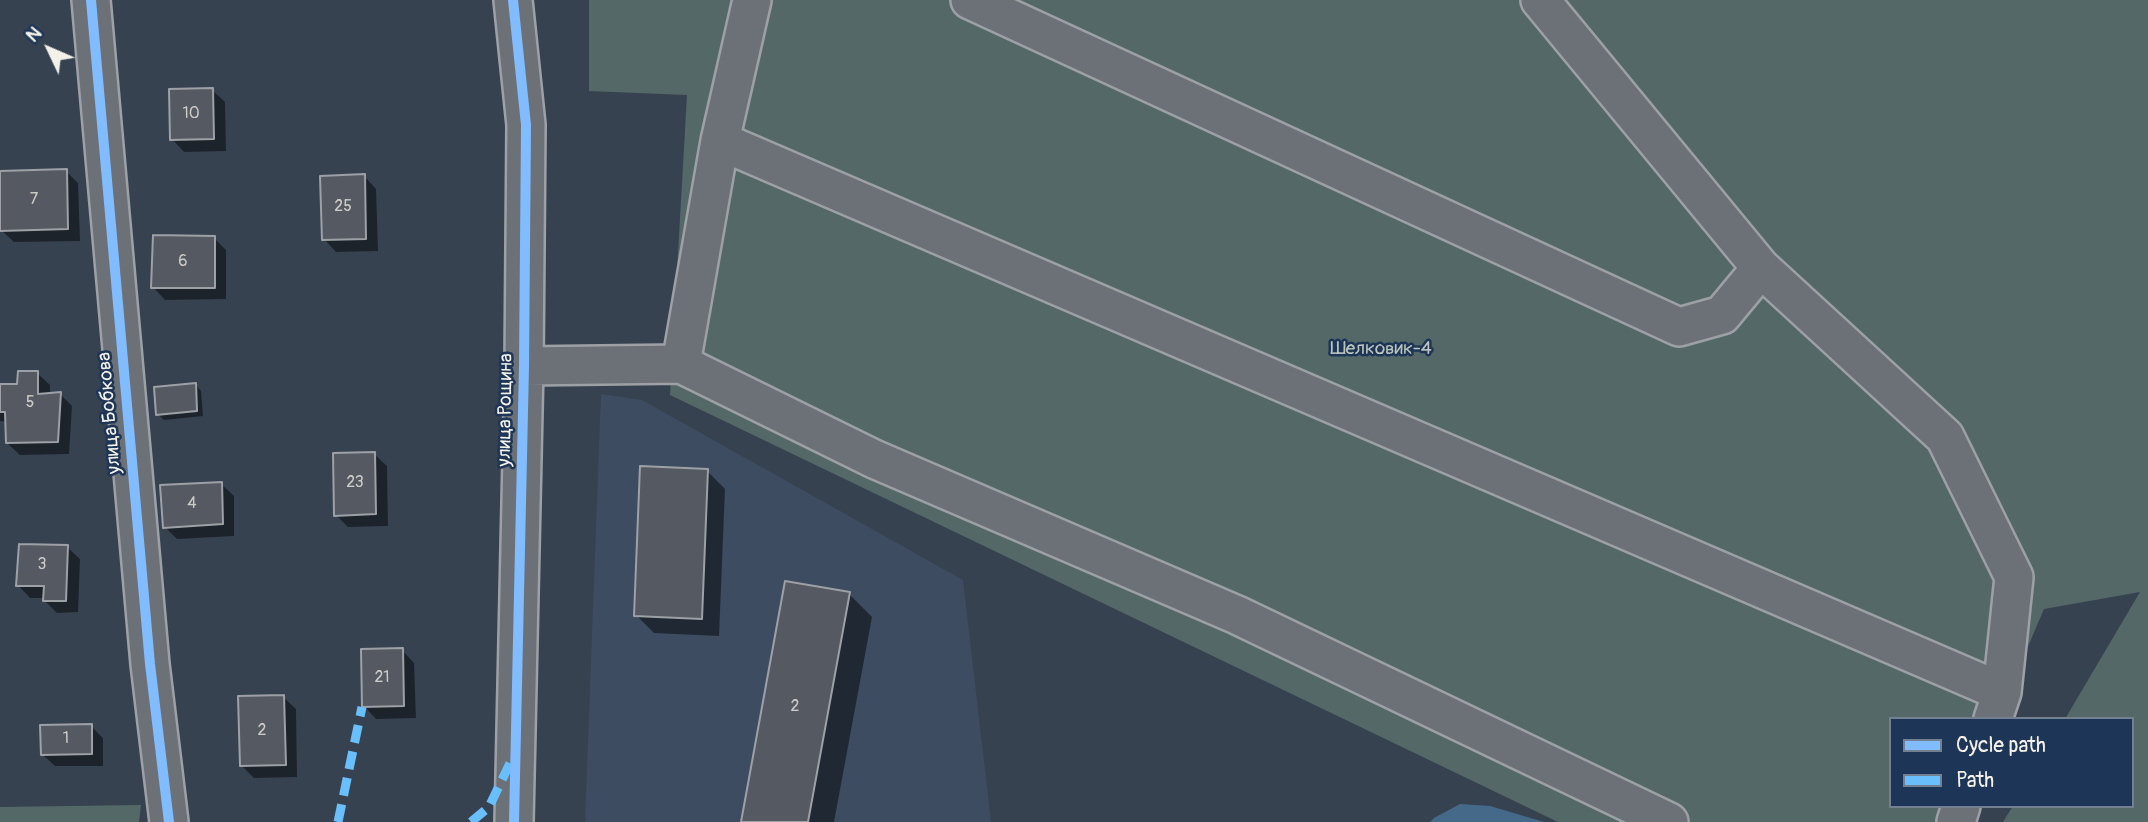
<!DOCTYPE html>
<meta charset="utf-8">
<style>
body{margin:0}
#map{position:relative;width:2148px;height:822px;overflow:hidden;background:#374251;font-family:Pangolin,sans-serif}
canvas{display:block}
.legend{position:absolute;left:1889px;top:717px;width:245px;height:91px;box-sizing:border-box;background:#1d3557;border:2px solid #738091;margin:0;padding:9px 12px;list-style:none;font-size:21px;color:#f4f1e8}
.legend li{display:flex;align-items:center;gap:14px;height:35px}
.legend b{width:35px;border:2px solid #738091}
.north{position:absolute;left:14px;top:14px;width:70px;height:70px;-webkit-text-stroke:5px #1d3557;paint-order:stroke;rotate:314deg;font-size:19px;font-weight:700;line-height:28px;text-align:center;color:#f4f1e8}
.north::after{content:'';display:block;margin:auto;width:24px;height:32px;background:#f4f1e8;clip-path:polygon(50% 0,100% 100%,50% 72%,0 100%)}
</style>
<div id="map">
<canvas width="2148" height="822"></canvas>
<ul class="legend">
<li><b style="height:9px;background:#80bcff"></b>Cycle path</li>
<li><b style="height:9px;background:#69befc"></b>Path</li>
</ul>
<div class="north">N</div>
</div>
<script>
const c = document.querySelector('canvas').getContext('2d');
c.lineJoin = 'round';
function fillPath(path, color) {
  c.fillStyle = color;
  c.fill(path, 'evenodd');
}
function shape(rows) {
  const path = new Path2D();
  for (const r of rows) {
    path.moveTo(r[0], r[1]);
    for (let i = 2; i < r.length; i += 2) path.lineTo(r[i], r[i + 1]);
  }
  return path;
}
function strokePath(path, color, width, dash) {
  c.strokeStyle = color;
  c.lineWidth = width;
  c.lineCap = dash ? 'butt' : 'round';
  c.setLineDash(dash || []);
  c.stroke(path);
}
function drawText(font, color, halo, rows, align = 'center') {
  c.font = font + ' Pangolin,sans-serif';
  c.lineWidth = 5;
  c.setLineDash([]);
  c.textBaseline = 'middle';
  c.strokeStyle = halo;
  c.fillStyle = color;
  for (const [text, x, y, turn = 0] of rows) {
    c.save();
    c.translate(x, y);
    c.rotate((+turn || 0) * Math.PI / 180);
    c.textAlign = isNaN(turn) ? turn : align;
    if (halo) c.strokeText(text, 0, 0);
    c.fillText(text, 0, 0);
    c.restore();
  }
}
fillPath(shape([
 [601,394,642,400,963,580,991,822,585,822]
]), '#3d4c61');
fillPath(shape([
 [589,0,2148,0,2148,822,2003,822,2013,806,2132,806,2132,719,2065,719,2140,592,2044,609,1997,719,1891,719,1891,806,1960,806,1953,822,1558,822,670,395,687,95,589,91],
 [141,805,139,822,0,822,0,807]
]), '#546967');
fillPath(shape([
 [1460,804,1490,806,1544,822,1430,822,1434,818]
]), '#456a89');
fillPath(shape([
 [212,90,225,102,226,151,184,152,172,139],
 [66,171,78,183,80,241,14,242,1,230,0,172],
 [364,176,376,189,378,251,336,252,324,239],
 [214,238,226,250,226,299,165,300,153,287],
 [37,373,50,385,50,395,60,394,72,406,69,454,20,455,7,443,7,422,0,421,0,386,18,386],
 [196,385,201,391,203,416,164,420,158,414],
 [374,454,387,466,388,526,348,527,336,515],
 [707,471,725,489,719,636,654,633,636,615],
 [221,484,234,496,234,536,177,539,165,527],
 [67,547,80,559,78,612,57,613,44,600,45,598,30,598,18,585],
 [849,594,872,617,834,822,743,822],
 [402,650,414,663,416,718,376,719,364,706],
 [283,697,296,709,297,777,254,778,241,765],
 [91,726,103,738,103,766,55,766,42,754]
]), '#0007');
const building = shape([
 [213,88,214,139,170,140,169,89,213,88],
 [67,169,68,229,0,231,0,171,67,169],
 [365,174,366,239,322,240,320,176,365,174],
 [153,235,215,236,215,288,151,288,153,235],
 [18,371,38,371,38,394,61,392,58,442,6,443,5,412,0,412,0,384,17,384,18,371],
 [196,383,197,411,156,415,154,387,196,383],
 [375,452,376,514,334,516,333,453,375,452],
 [640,466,708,469,702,619,634,616,640,466],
 [222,482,223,524,163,528,160,485,222,482],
 [19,544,68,545,66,601,43,601,44,586,16,586,19,544],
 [785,581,850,592,808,822,741,822,785,581],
 [403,648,404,706,362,707,361,649,403,648],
 [284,695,286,765,240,766,238,696,284,695],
 [92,724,92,754,41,755,40,725,92,724]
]);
fillPath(building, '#545962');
strokePath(building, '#9da1a6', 2);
const minor = shape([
 [91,0,150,664,169,822],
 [513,0,526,125,524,366,514,822],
 [970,0,1679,327,1722,315,1761,268],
 [1540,0,1761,268,1945,437,2014,577,2002,692],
 [720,141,2002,692,1993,719],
 [681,364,874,459,1237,615,1669,822],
 [524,366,681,364,720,141,752,0],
 [1956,822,1961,806]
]);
strokePath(minor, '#9da1a6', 42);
strokePath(minor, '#6c7177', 37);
strokePath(shape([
 [338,822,362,707],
 [471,822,489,807,512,759]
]), '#69befc', 9, [18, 9]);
strokePath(shape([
 [91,0,150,664,169,822],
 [513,0,526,125,524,366,514,822]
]), '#80bcff', 10);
drawText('16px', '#cccbc6', null, [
 ["10",191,114],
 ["7",34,200],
 ["25",343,207],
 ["6",183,262],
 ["5",30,403],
 ["23",355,483],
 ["4",192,504],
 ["3",42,565],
 ["21",382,678],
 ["2",795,707],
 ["2",262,731],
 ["1",66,739]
]);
drawText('19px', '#bdc4bc', '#1d3557', [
 ["Шелковик-4",1381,349]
]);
drawText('19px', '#f4f1e8', '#1d3557', [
 ["улица Рощина",506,410,-89],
 ["улица Бобкова",110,413,-95]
]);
</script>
